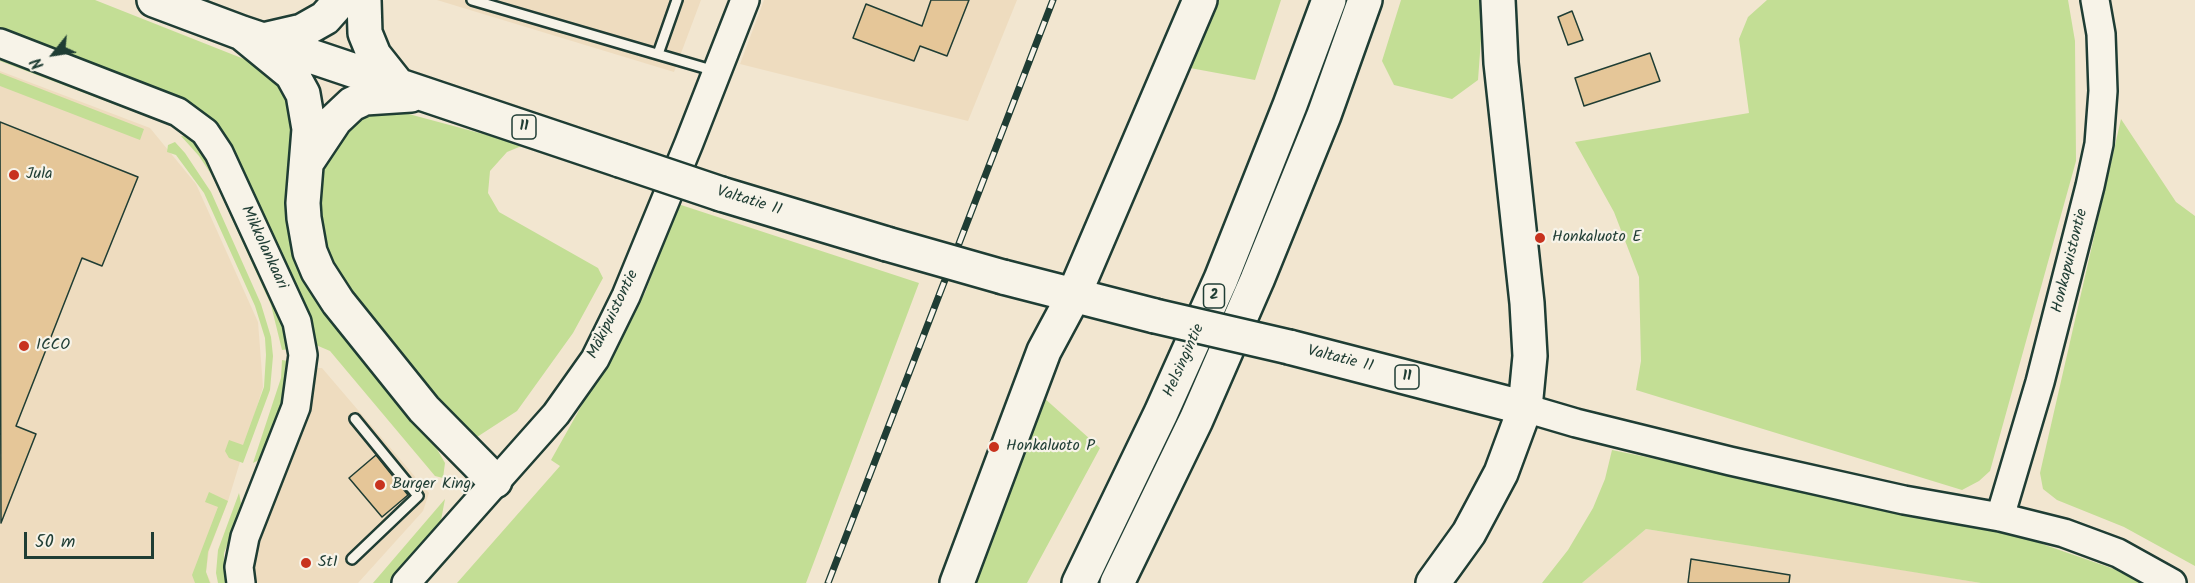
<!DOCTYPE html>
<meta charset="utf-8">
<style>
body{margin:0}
#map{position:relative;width:2195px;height:583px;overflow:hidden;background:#f2e6d0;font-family:Kalam,sans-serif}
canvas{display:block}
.north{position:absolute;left:24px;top:24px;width:60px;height:60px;-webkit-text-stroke:4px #f7f3e8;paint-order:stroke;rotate:240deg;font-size:16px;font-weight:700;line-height:24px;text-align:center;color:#1f3d34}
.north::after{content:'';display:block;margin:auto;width:21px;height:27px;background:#1f3d34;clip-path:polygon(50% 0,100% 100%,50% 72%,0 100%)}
.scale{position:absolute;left:24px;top:532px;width:130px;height:27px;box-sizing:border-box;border:3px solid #1f3d34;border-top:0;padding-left:8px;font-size:18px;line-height:21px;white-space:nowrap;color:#1f3d34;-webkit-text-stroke:4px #f7f3e8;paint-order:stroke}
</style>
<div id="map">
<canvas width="2195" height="583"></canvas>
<div class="north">N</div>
<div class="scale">50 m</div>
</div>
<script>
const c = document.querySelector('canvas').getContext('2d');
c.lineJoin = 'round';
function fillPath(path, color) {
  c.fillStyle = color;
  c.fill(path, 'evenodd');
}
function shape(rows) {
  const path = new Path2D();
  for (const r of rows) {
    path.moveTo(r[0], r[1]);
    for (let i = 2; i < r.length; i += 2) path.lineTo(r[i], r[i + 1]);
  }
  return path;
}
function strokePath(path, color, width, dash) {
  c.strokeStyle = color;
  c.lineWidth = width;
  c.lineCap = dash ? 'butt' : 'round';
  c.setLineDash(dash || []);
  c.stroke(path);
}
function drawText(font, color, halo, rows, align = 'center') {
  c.font = font + ' Kalam,sans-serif';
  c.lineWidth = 4.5;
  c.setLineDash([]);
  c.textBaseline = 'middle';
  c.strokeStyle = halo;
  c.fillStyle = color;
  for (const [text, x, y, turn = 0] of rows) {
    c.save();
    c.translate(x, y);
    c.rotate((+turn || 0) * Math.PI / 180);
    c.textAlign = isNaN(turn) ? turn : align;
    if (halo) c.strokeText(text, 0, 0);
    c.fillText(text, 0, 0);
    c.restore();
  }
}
fillPath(shape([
 [437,0,701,0,674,72],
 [764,0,1017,0,968,121,740,64],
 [0,71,150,128,196,184,258,322,263,387,228,501,209,551,206,572,211,583,0,583],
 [309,368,322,368,429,493,423,511,358,583,255,583,254,559,278,484],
 [1646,529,1928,574,1981,583,1582,583]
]), '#eedcbf');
fillPath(shape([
 [0,0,95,0,249,61,276,74,292,94,296,173,293,218,423,425,445,463,443,478,435,476,330,351,316,345,306,316,227,148,0,32],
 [1218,0,1281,0,1255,80,1190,68],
 [1401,0,1481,0,1483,12,1478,80,1452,99,1394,85,1382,61],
 [1767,0,2068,0,2075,41,2076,161,1990,471,1979,481,1962,490,1636,390,1641,361,1639,277,1614,212,1575,142,1749,113,1739,39,1748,17],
 [0,51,148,106,153,119,0,61],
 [0,73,144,129,140,140,0,86],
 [370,108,405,113,524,145,507,152,490,171,488,193,499,212,598,268,603,278,573,333,517,411,477,437,414,382,320,255,319,179,340,131],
 [2121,119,2176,202,2195,216,2195,566,2124,527,2057,500,2043,489,2040,473],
 [181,136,191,137,219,174,278,307,289,349,282,350,271,305,213,177,199,156],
 [175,142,185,153,211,192,261,304,271,337,273,356,270,390,243,463,229,458,225,451,229,440,243,445,264,387,266,355,265,338,255,306,204,193,176,155,167,152,168,145],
 [678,204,919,283,806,583,457,583,560,466,551,460,645,293],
 [282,360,288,361,288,376,283,400,261,459,253,463,281,378],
 [1043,397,1100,448,1027,583,972,583],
 [1612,450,2002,530,2114,569,2141,583,1981,583,1646,529,1582,583,1542,583,1568,550,1593,508,1605,479],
 [209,492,228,501,208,552,206,572,210,583,195,583,192,575,218,507,205,502],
 [239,493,242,508,224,553,224,572,226,583,218,583,216,573,218,550],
 [445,499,438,536,396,583,373,583]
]), '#c3de95');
const building = shape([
 [931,0,969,0,947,56,920,46,914,61,853,38,866,4,922,26,931,0],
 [1572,11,1583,40,1568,45,1558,17,1572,11],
 [1650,53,1660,81,1584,106,1575,78,1650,53],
 [0,122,138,177,102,266,82,258,16,426,36,434,1,523,0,122],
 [376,455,408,495,382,517,349,478,376,455],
 [1691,559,1790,575,1789,583,1688,583,1691,559]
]);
fillPath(building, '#e5c698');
strokePath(building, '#1f3d34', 1.5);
const lane = shape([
 [472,0,715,71],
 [658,54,677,0],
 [352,559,418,496,355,419]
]);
const secondary = shape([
 [0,43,178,112,205,132,219,153,297,322,303,355,296,407,245,537,239,567,241,583],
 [1525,408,1576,423,1730,461,1904,500,2000,517,2064,533,2118,553,2172,583],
 [2000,517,2040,382,2090,186,2099,144,2103,91,2101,34,2095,0],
 [406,583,556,414,595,359,626,296,689,143,745,0]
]);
const highway = shape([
 [154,0,242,33,620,160],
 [364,0,365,33,374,55,397,84],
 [242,33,292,74,303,94,309,129,303,203,304,218,310,252,318,271,338,302,424,409,495,481],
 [263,40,302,31,325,18,341,0],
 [307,162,335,120,352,104,365,98,411,95],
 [721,194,887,244],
 [1003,277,1155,316],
 [1289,347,1525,408],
 [957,583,1044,351,1073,297,1200,0],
 [1079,583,1161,413,1221,279,1290,105,1329,0],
 [1117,583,1196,420,1257,280,1324,115,1365,0],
 [1433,583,1469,533,1501,473,1525,408,1530,356,1527,303,1501,63,1498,0]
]);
strokePath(lane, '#1f3d34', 14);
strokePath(secondary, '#1f3d34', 32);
strokePath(highway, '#1f3d34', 38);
strokePath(lane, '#f7f3e8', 9);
strokePath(secondary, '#f7f3e8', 27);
strokePath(highway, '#f7f3e8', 33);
const rail = shape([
 [828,583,1053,0]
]);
strokePath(rail, '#1f3d34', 7);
strokePath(rail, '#f7f3e8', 4.5, [14]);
const highwayBridge = shape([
 [620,160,721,194],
 [887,244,1003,277],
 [1155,316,1289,347]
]);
strokePath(highwayBridge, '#1f3d34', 38, []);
strokePath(highwayBridge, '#f7f3e8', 33);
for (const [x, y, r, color] of [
 [14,175,6,"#c8321e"],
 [1540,238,6,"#c8321e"],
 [24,346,6,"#c8321e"],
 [994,447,6,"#c8321e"],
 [380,485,6,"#c8321e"],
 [306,563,6,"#c8321e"]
]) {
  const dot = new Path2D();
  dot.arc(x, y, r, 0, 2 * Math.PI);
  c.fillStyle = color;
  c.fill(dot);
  strokePath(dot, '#f7f3e8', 2);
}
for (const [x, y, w] of [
 [524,127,24],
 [1214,296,21],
 [1407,377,24]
]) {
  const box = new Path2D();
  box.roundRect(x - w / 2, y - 12, w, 24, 4.5);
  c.fillStyle = '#f7f3e8';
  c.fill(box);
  strokePath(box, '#1f3d34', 1.5);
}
drawText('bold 15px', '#1f3d34', null, [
 ["11",524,127],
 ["2",1214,296],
 ["11",1407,377]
]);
drawText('16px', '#1f3d34', '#f7f3e8', [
 ["Jula",26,175],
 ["Honkaluoto E",1552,238],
 ["ICCO",36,346],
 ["Honkaluoto P",1006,447],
 ["Burger King",392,485],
 ["St1",318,563]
], 'left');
drawText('16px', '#1f3d34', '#f7f3e8', [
 ["Valtatie 11",749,202,17],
 ["Mikkolankaari",263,248,65],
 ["Honkapuistontie",2071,261,-76],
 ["Mäkipuistontie",614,315,-64],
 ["Valtatie 11",1340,360,14],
 ["Helsingintie",1185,361,-66]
]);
</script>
